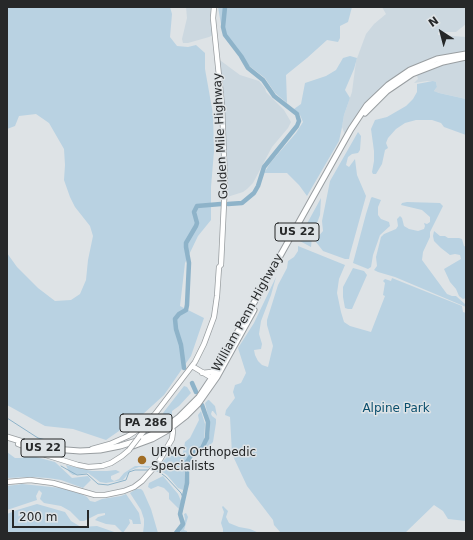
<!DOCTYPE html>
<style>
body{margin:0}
#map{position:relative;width:473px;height:540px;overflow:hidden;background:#dee3e6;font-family:"DejaVu Sans",sans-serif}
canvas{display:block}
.frame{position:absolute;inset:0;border:8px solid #262829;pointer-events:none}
.north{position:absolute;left:421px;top:12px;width:40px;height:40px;-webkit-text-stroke:3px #dee3e6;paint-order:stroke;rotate:324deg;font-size:11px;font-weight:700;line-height:16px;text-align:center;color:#262829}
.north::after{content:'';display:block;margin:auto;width:14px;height:18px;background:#262829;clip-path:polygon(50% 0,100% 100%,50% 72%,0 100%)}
.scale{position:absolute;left:12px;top:510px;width:77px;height:18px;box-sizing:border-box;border:2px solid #262829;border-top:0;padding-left:5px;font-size:12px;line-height:14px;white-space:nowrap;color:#262829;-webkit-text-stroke:3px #dee3e6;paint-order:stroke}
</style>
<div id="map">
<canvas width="473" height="540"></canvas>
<div class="frame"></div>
<div class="north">N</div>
<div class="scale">200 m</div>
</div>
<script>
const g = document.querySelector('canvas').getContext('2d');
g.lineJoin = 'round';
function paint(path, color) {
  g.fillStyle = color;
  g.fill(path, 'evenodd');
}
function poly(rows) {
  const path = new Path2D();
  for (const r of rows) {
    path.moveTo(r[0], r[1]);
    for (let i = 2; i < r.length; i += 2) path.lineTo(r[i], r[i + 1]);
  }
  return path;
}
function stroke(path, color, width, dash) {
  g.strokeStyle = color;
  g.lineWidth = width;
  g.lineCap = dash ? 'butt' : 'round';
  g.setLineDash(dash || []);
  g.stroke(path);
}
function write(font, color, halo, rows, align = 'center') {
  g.font = font + ' "DejaVu Sans",sans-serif';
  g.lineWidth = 3;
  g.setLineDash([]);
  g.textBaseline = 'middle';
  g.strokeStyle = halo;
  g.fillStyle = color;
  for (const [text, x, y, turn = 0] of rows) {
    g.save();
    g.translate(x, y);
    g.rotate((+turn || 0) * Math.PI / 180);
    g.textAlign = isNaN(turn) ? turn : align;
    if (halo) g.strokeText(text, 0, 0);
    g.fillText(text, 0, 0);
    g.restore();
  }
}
paint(poly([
 [186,7,214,7,215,34,209,37,188,43,183,43,182,39,187,18],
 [382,7,466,7,466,24,456,32,438,32,438,35,466,37,466,54,457,54,380,91,346,137,342,127,344,115,352,92,356,61,366,34,374,24,386,14],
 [466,57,466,99,439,93,434,91,437,87,436,82,427,81,414,83,418,79,416,72],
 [217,58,240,75,259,81,265,88,266,92,284,110,291,122,288,128,272,147,253,183,247,189,243,192,224,198,225,182]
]), '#ccd8e0');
paint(poly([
 [7,7,170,7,172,14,170,37,177,46,188,47,196,45,205,53,205,69,213,114,214,151,211,187,211,220,198,236,185,263,180,306,204,318,191,356,164,395,142,415,106,440,73,429,45,426,7,405,7,253,17,267,38,288,55,301,71,300,80,294,86,280,88,260,93,236,90,226,75,207,70,197,64,180,65,165,64,149,49,123,36,114,19,116,15,126,7,129],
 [218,7,352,7,348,22,340,26,340,38,338,42,327,40,307,58,286,75,287,103,275,93,265,78,248,65,222,30],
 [350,56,357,58,354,69,345,90,350,98,344,115,342,127,339,141,307,196,299,185,287,173,264,173,271,162,296,133,303,122,300,115,294,109,301,104,305,83,326,76,336,70,343,58],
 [433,81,436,82,437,87,434,91,439,93,466,99,466,135,444,127,441,123,432,120,416,120,405,123,396,129,388,138,386,143,388,148,385,150,382,164,376,174,373,174,372,172,374,161,374,151,371,129,375,120,387,117,406,106,413,99,417,92,417,84],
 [358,132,361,136,360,150,358,153,352,154,348,157,346,165,349,167,355,159,357,175,366,196,350,254,349,259,345,259,323,251,316,242,317,238,323,231,322,221,330,181],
 [372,197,381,200,378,207,378,215,381,219,389,222,390,226,380,235,373,255,371,267,368,269,353,263,366,214,371,198],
 [321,198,320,215,312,237,311,247,298,240],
 [407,202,440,203,443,206,430,232,430,237,423,252,422,260,447,294,452,296,456,296,465,304,466,307,395,277,378,272,374,270,377,266,376,257,381,237,384,234,396,229,398,226,397,219,400,216,402,218,404,226,409,229,418,231,424,229,425,226,424,223,427,224,430,222,430,217,422,210,401,205,402,203],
 [434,231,440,236,445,236,448,238,459,238,462,239,464,246,466,247,466,298,463,299,459,296,456,289,450,282,444,269,461,259,460,255,455,254,450,255,441,248,434,241,433,236],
 [298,246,345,265,339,279,337,293,341,312,344,322,350,326,371,332,385,296,383,295,385,283,383,281,385,279,391,281,392,278,462,306,463,312,466,313,466,521,448,519,443,511,434,505,405,533,281,533,274,525,273,520,247,486,232,454,230,417,225,415,226,410,235,398,233,392,235,385,241,383,246,373,238,348,254,323,276,277,271,295,261,321,259,334,262,344,261,349,254,350,255,355,258,361,262,365,268,367,273,346,267,325,267,320,278,285,287,268,288,261,294,257,298,251],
 [353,268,364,271,367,275,352,309,348,309,345,308,343,297,343,287],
 [184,386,187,387,191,393,179,406,172,411,172,414,167,419,163,413],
 [208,400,209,400,215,406,217,416,213,411,212,411,211,414,212,416,216,419,216,423,213,442,208,447,203,449,209,438,210,432,209,420,205,403],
 [201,411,205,424,204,440,199,448,190,453,184,464,185,483,183,490,178,488,167,475,158,469,163,461,171,453,175,454,179,456,183,453,185,442,190,438,199,420,198,415],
 [7,452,15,458,21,458,30,455,36,457,55,462,72,478,88,476,91,480,83,488,61,480,48,478,31,477,7,478],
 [66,465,92,471,107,471,116,470,120,472,111,476,111,479,114,481,119,479,124,473,135,466,150,466,149,468,139,467,131,470,123,480,106,483,100,482,88,473,73,475,69,472],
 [163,476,178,494,181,501,179,509,169,499,169,493,164,488,158,486,151,489,148,487,149,483],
 [22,484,61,488,81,494,87,497,90,501,95,502,102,499,121,496,126,494,139,513,141,524,133,524,132,520,129,519,130,523,123,533,115,525,106,524,95,520,98,517,105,515,105,513,98,514,84,521,80,521,70,511,61,506,44,503,40,499,42,493,39,490,36,496,37,500,7,510,7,486],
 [136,489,141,489,143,491,151,509,158,533,143,533,144,525,144,519,141,510,130,493],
 [37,504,65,512,71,521,81,527,97,526,117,533,7,533,7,514,17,510],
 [223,506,228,511,226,517,229,523,239,527,250,529,259,533,223,533,223,529,221,523,224,512,222,507],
 [186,513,188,517,184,530,187,531,187,533,180,533,185,519,184,514]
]), '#b9d2e2');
stroke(poly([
 [7,418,38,438,46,440],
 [61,466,77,475,87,474,98,484,108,485,126,480,129,472,135,470,150,470],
 [153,470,158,471,166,477,181,493,184,500]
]), '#8eb3c9', 1);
stroke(poly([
 [225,7,223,27,225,35,241,56,248,68,263,80,274,96,297,114,299,121,297,126,264,167,258,186,254,193,242,203,228,204],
 [184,368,181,345,176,329,175,319,179,314,186,310,187,305,189,263,186,247,186,243,196,226,197,223,194,212,197,206,221,204],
 [192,383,196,392],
 [176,533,183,524,180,514,187,483,187,462,192,454,202,448,207,438,208,422,202,405]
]), '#8eb3c9', 4.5);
const major = poly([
 [192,366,212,378],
 [202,373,211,372,217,368],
 [139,437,152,421],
 [18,444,46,455,78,465,88,467,102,466,111,463,122,456,129,450],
 [92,449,110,444,128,436,142,427,155,414,195,362,204,344,214,317,217,296,219,267,221,265,225,182,222,105,213,18,214,7],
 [7,482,30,480,53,483,95,495,105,495,124,491,134,487,142,481,158,463,172,439,173,431,171,426]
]);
const highway = poly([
 [365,113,387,91,412,74,443,62,466,57],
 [7,437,33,445,53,449,80,451,100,450,120,446,140,440,163,429,179,417,199,397,213,376,351,129,367,105,388,85,410,70,437,59,466,54],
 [133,446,152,439,168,430,186,416,198,404,217,377,254,310]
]);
stroke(major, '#999ea1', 6);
stroke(highway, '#999ea1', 7);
stroke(major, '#fff', 4.5);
stroke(highway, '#fff', 5);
const majorBridge = poly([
 [129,450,139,437]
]);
stroke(majorBridge, '#999ea1', 6, []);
stroke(majorBridge, '#fff', 4.5);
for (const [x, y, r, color] of [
 [142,460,5,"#a16d25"]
]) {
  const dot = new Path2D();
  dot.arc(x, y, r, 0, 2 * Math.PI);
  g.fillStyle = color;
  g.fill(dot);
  stroke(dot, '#dee3e6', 1.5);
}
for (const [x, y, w] of [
 [297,232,44],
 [146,423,52],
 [43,448,44]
]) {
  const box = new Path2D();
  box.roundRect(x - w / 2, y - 9, w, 18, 3);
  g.fillStyle = '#dee3e6';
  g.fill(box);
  stroke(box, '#262829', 1);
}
write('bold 11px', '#262829', null, [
 ["US 22",297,232],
 ["PA 286",146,423],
 ["US 22",43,448]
]);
write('12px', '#262829', '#dee3e6', [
 ["Golden Mile Highway",221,136,-93],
 ["William Penn Highway",248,313,-61]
]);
write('12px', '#094e6d', '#dee3e6', [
 ["Alpine Park",396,409]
]);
write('12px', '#262829', '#dee3e6', [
 ["UPMC Orthopedic",151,453],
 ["Specialists",151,467]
], 'left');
</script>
